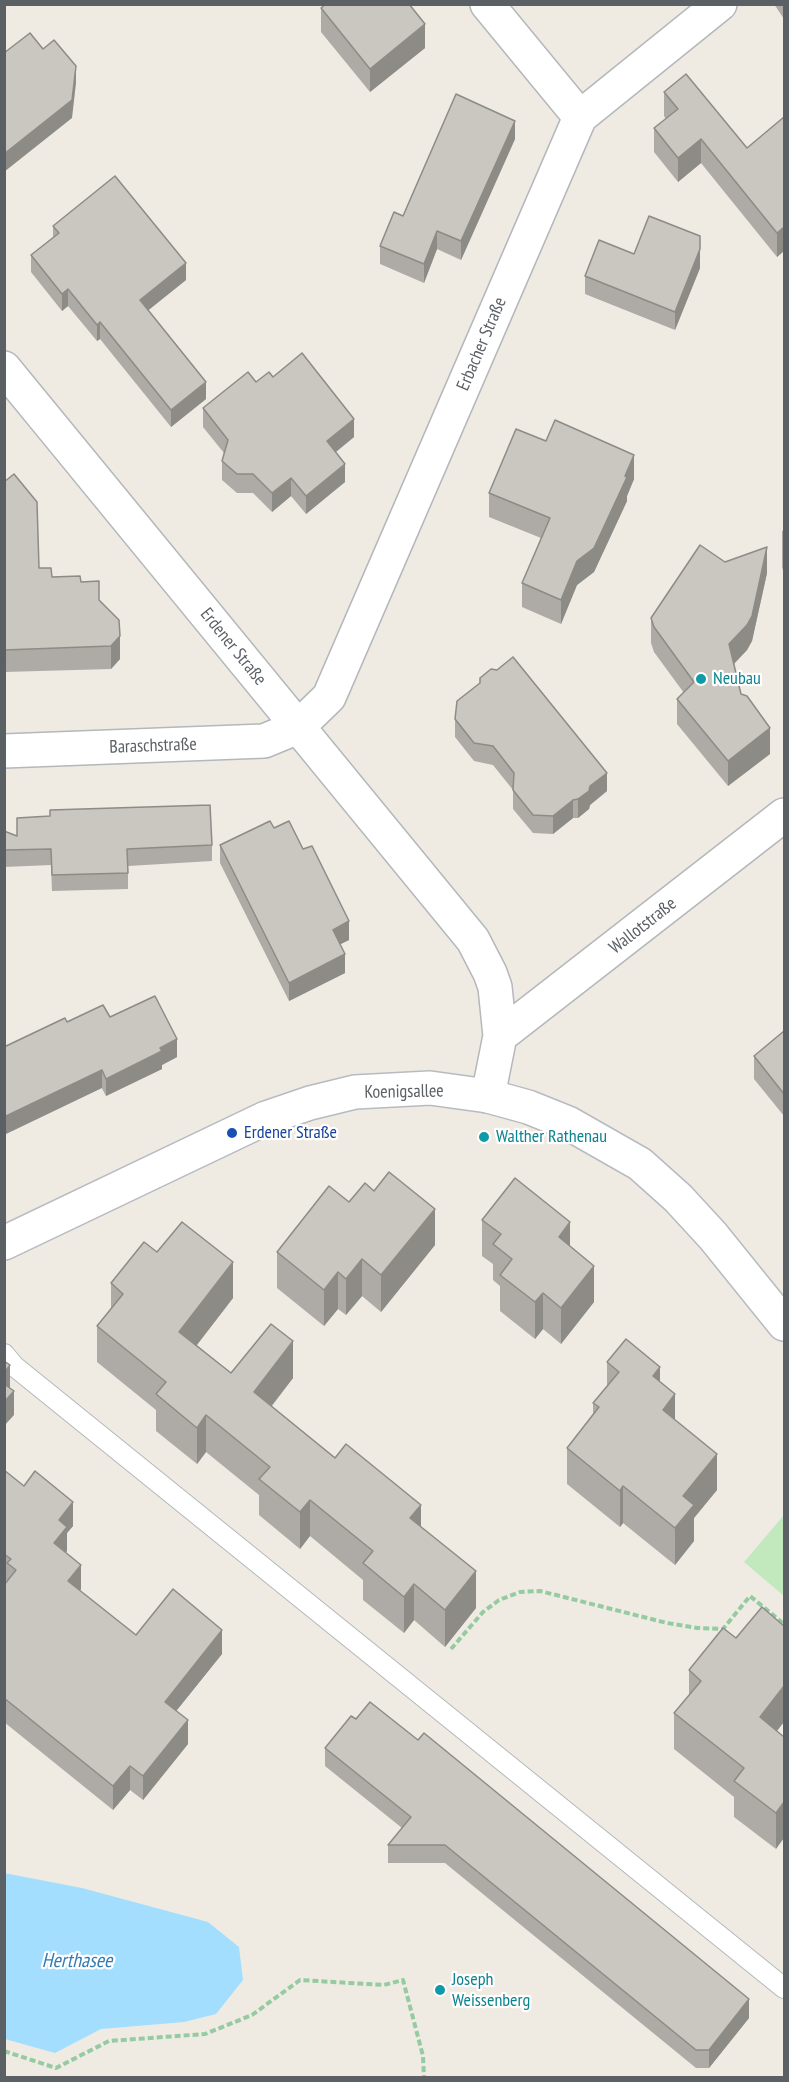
<!DOCTYPE html>
<meta charset="utf-8">
<style>
body{margin:0}
#map{position:relative;width:789px;height:2082px;overflow:hidden;background:#efebe3;font-family:"PT Sans Narrow",sans-serif}
canvas{display:block}
.frame{position:absolute;inset:0;border:6px solid #5b6065;pointer-events:none}
</style>
<div id="map">
<canvas width="789" height="2082"></canvas>
<div class="frame"></div>
</div>
<script>
const g = document.querySelector('canvas').getContext('2d');
g.lineJoin = 'round';
function paint(path, color) {
  g.fillStyle = color;
  g.fill(path, 'evenodd');
}
function poly(rows) {
  const path = new Path2D();
  for (const r of rows) {
    path.moveTo(r[0], r[1]);
    for (let i = 2; i < r.length; i += 2) path.lineTo(r[i], r[i + 1]);
  }
  return path;
}
function stroke(path, color, width, dash) {
  g.strokeStyle = color;
  g.lineWidth = width;
  g.lineCap = dash ? 'butt' : 'round';
  g.setLineDash(dash || []);
  g.stroke(path);
}
function write(font, color, halo, rows, align = 'center') {
  g.font = font + ' "PT Sans Narrow",sans-serif';
  g.lineWidth = 4.5;
  g.setLineDash([]);
  g.textBaseline = 'middle';
  g.strokeStyle = halo;
  g.fillStyle = color;
  for (const [text, x, y, turn = 0] of rows) {
    g.save();
    g.translate(x, y);
    g.rotate((+turn || 0) * Math.PI / 180);
    g.textAlign = isNaN(turn) ? turn : align;
    if (halo) g.strokeText(text, 0, 0);
    g.fillText(text, 0, 0);
    g.restore();
  }
}
paint(poly([
 [784,1515,784,1596,744,1562]
]), '#c1e9bd');
paint(poly([
 [4,1873,82,1888,208,1922,239,1947,243,1980,216,2014,184,2022,101,2029,55,2053,5,2039]
]), '#a3deff');
const lane = poly([
 [4,1354,14,1366,784,1988]
]);
const street = poly([
 [487,4,580,117],
 [4,368,473,940,490,973,495,987,500,1036,488,1096],
 [4,751,264,741,298,727,329,697,580,117,720,4],
 [500,1036,784,815]
]);
const secondary = poly([
 [4,1243,266,1118,310,1103,355,1092,430,1088,488,1096,528,1107,568,1123,640,1164,678,1198,713,1236,784,1324]
]);
stroke(lane, '#b4b7bb', 22);
stroke(street, '#b4b7bb', 36);
stroke(secondary, '#b7bbc1', 36);
stroke(poly([
 [451,1649,483,1612,499,1600,520,1592,540,1591,667,1623,697,1628,723,1629,750,1596,784,1624],
 [4,2051,56,2068,109,2041,205,2034,252,2015,300,1980,384,1985,403,1980,423,2056,424,2078]
]), '#95cba0', 4, [6, 3]);
stroke(lane, '#fff', 20);
stroke(street, '#fff', 33);
stroke(secondary, '#fff', 33);
paint(poly([
 [774,4,784,4,784,19],
 [321,8,425,48,370,92,321,32],
 [664,92,747,148,784,118,784,109,784,251,777,257,701,163,678,182,654,152,654,128,666,119,664,116],
 [515,139,461,260,437,249,424,283,380,264,380,246,403,216],
 [53,226,186,280,148,310,206,399,171,427,100,339,97,341,68,306,62,311,31,272,31,255,53,237],
 [634,254,700,268,675,330,585,294,585,276],
 [273,377,354,437,336,452,345,482,306,514,291,496,272,512,253,493,237,493,222,480,222,461,224,453,203,427,203,408,256,382],
 [634,479,627,496,627,501,594,572,577,585,561,624,522,607,522,583,541,538,489,517,489,493],
 [4,482,39,568,52,577,81,582,99,600,120,659,111,669,4,672],
 [784,530,784,574,782,567,782,531],
 [725,562,767,573,752,641,747,650,734,664,741,694,770,754,728,786,677,724,677,699,684,693,654,652,651,643,651,618],
 [455,719,607,791,590,805,589,809,578,818,573,818,553,834,533,833,513,809,513,790,493,765,474,761,455,737],
 [274,828,349,940,340,944,345,973,289,1001,220,863,220,845],
 [4,831,17,836,212,845,212,861,128,866,128,889,52,891,51,865,4,867],
 [784,1008,784,1116,754,1079,754,1056,783,1032,783,1013],
 [110,1017,177,1057,162,1065,162,1069,106,1096,67,1022],
 [349,1202,435,1245,381,1312,362,1296,346,1315,338,1309,324,1326,277,1288,277,1252],
 [482,1220,570,1246,594,1302,561,1344,543,1329,535,1339,500,1311,500,1286,493,1280,493,1264,482,1256],
 [157,1252,233,1298,197,1345,231,1373,293,1378,272,1406,421,1527,476,1608,445,1647,414,1620,404,1633,363,1600,363,1580,310,1536,300,1549,259,1515,259,1495,206,1452,197,1464,156,1431,156,1410,97,1362,97,1326,111,1309,111,1283],
 [607,1362,660,1382,675,1420,717,1490,694,1518,694,1541,675,1565,623,1523,620,1527,567,1484,567,1448,593,1414,593,1403,607,1386],
 [4,1470,73,1526,67,1533,67,1551,65,1553,81,1589,79,1590,136,1635,222,1654,176,1711,188,1744,143,1800,130,1790,113,1810,4,1722,4,1585,7,1581,4,1578],
 [689,1670,777,1731,776,1849,734,1817,734,1797,674,1749,674,1713,689,1696],
 [325,1748,749,2018,709,2068,696,2068,445,1863,388,1863,388,1845,402,1828,325,1766]
]), '#aeaaa5');
paint(poly([
 [425,24,425,48,370,92,370,69],
 [76,66,76,83,72,118,4,172,4,154],
 [515,121,515,139,461,260,461,241],
 [701,139,701,163,678,182,678,158],
 [784,227,784,251,777,257,777,233],
 [437,231,437,249,424,283,424,264],
 [700,249,700,268,675,330,675,312],
 [186,263,186,280,140,317,140,300],
 [68,289,68,306,62,311,62,294],
 [100,322,100,339,97,341,97,325],
 [206,382,206,399,171,427,171,410],
 [354,419,354,437,327,459,327,441],
 [634,455,634,479,627,496,627,501,594,572,577,585,561,624,561,600,577,561,625,476],
 [345,464,345,482,306,514,306,496],
 [291,478,291,496,272,512,272,493],
 [767,547,767,573,752,641,747,650,729,669,729,644],
 [120,636,120,659,111,669,111,646],
 [770,728,770,754,728,786,728,761],
 [607,773,607,791,590,805,589,809,578,818,578,799,590,786],
 [573,800,573,818,553,834,553,816],
 [349,921,349,940,333,948,333,930],
 [345,954,345,973,289,1001,289,983],
 [177,1039,177,1057,162,1065,162,1069,106,1096,106,1079],
 [102,1070,102,1088,4,1135,4,1117],
 [435,1209,435,1245,381,1312,381,1275],
 [570,1222,570,1259,559,1237],
 [362,1259,362,1296,346,1315,346,1279],
 [233,1262,233,1298,179,1368,179,1332],
 [594,1266,594,1302,561,1344,561,1308],
 [338,1272,338,1309,324,1326,324,1290],
 [543,1293,543,1329,535,1339,535,1302],
 [293,1341,293,1378,254,1428,254,1392],
 [10,1365,10,1389,4,1397,4,1373],
 [660,1367,660,1403,653,1376],
 [14,1391,14,1415,4,1426,4,1402],
 [675,1394,675,1431,663,1410],
 [206,1415,206,1452,197,1464,197,1428],
 [717,1454,717,1490,694,1518,694,1541,675,1565,675,1528,683,1496],
 [623,1486,623,1523,620,1527,620,1491],
 [310,1500,310,1536,300,1549,300,1512],
 [73,1502,73,1526,67,1533,67,1551,54,1567,54,1543,59,1520],
 [421,1505,421,1541,410,1518],
 [81,1565,81,1589,68,1605,68,1581],
 [476,1571,476,1608,445,1647,445,1610],
 [414,1584,414,1620,404,1633,404,1597],
 [222,1630,222,1654,165,1725,165,1702],
 [784,1686,784,1722,760,1753,760,1717],
 [188,1720,188,1744,143,1800,143,1776],
 [130,1766,130,1790,113,1810,113,1786],
 [784,1802,784,1838,776,1849,776,1813],
 [749,1999,749,2018,709,2068,709,2050]
]), '#8d8b86');
const building = poly([
 [326,4,409,4,425,24,370,69,321,8,326,4],
 [30,33,43,49,54,40,76,66,72,100,4,154,4,53,30,33],
 [686,74,747,148,784,117,784,227,777,233,701,139,678,158,654,128,678,109,664,92,686,74],
 [456,94,515,121,461,241,437,231,424,264,380,246,394,212,403,216,456,94],
 [115,176,186,263,140,300,206,382,171,410,100,322,97,325,68,289,62,294,31,255,59,233,53,226,115,176],
 [649,216,700,236,700,249,675,312,585,276,599,240,634,254,649,216],
 [302,353,354,419,327,441,345,464,306,496,291,478,272,493,253,474,237,474,222,461,228,440,203,408,248,372,256,382,269,372,273,377,302,353],
 [555,420,634,455,625,476,627,477,594,548,577,561,561,600,522,583,550,518,489,493,516,429,546,441,555,420],
 [14,474,37,502,39,568,51,568,52,577,80,576,81,582,99,581,99,600,119,620,120,636,111,646,4,650,4,482,14,474],
 [700,545,725,562,767,547,752,616,747,625,729,644,741,694,747,696,770,728,728,761,677,699,694,682,654,627,651,618,700,545],
 [513,657,607,773,590,786,589,791,578,799,573,800,553,816,533,815,513,790,514,773,493,746,474,743,455,719,457,701,480,683,480,678,491,669,497,670,513,657],
 [210,805,212,845,127,849,128,873,52,875,51,849,4,850,4,831,17,836,17,818,50,816,50,810,210,805],
 [270,821,274,828,289,821,303,849,312,846,349,921,333,930,345,954,289,983,220,845,270,821],
 [155,996,177,1039,160,1048,162,1051,106,1079,102,1070,4,1117,4,1047,65,1018,67,1022,103,1005,110,1017,155,996],
 [784,1031,784,1094,754,1056,784,1031],
 [389,1172,435,1209,381,1275,362,1259,346,1279,338,1272,324,1290,277,1252,329,1186,349,1202,365,1183,374,1191,389,1172],
 [515,1178,570,1222,559,1237,594,1266,561,1308,543,1293,535,1302,500,1275,512,1259,493,1244,501,1234,482,1220,515,1178],
 [182,1222,233,1262,179,1332,231,1373,271,1324,293,1341,254,1392,335,1458,346,1444,421,1505,410,1518,476,1571,445,1610,414,1584,404,1597,363,1563,373,1551,310,1500,300,1512,259,1479,270,1467,206,1415,197,1428,156,1394,166,1382,97,1326,123,1294,111,1283,144,1242,157,1252,182,1222],
 [626,1339,660,1367,653,1376,675,1394,663,1410,717,1454,683,1496,694,1505,675,1528,623,1486,620,1491,567,1448,599,1407,593,1403,619,1372,607,1362,626,1339],
 [4,1361,10,1365,4,1373,4,1361],
 [4,1384,14,1391,4,1402,4,1384],
 [4,1470,24,1486,35,1471,73,1502,59,1520,67,1527,54,1543,81,1565,68,1581,136,1635,173,1589,222,1630,165,1702,188,1720,143,1776,130,1766,113,1786,4,1698,4,1585,16,1570,7,1563,11,1559,4,1554,4,1470],
 [762,1607,784,1626,784,1686,760,1717,784,1737,784,1802,776,1813,734,1781,744,1768,674,1713,701,1681,689,1670,723,1628,736,1638,762,1607],
 [370,1702,418,1740,424,1733,749,1999,709,2050,696,2050,445,1845,388,1845,411,1817,325,1748,351,1716,356,1719,370,1702]
]);
paint(building, '#cac6c0');
stroke(building, '#8d8b86', 1.5);
for (const [x, y, r, color] of [
 [701,679,6,"#0f9aa8"],
 [232,1133,6,"#1a4fb4"],
 [484,1137,6,"#0f9aa8"],
 [440,1990,6,"#0f9aa8"]
]) {
  const dot = new Path2D();
  dot.arc(x, y, r, 0, 2 * Math.PI);
  g.fillStyle = color;
  g.fill(dot);
  stroke(dot, '#fff', 2);
}
write('18px', '#5b6065', '#fff', [
 ["Erbacher Straße",482,344,-67],
 ["Erdener Straße",233,647,51],
 ["Baraschstraße",153,746,-2],
 ["Wallotstraße",643,926,-38],
 ["Koenigsallee",404,1092,-1]
]);
write('18px', '#0d838f', '#fff', [
 ["Neubau",713,679],
 ["Walther Rathenau",496,1137],
 ["Joseph",452,1980],
 ["Weissenberg",452,2001]
], 'left');
write('18px', '#164399', '#fff', [
 ["Erdener Straße",244,1133]
], 'left');
write('italic 20px', '#357bb1', '#fff', [
 ["Herthasee",77,1961]
]);
</script>
